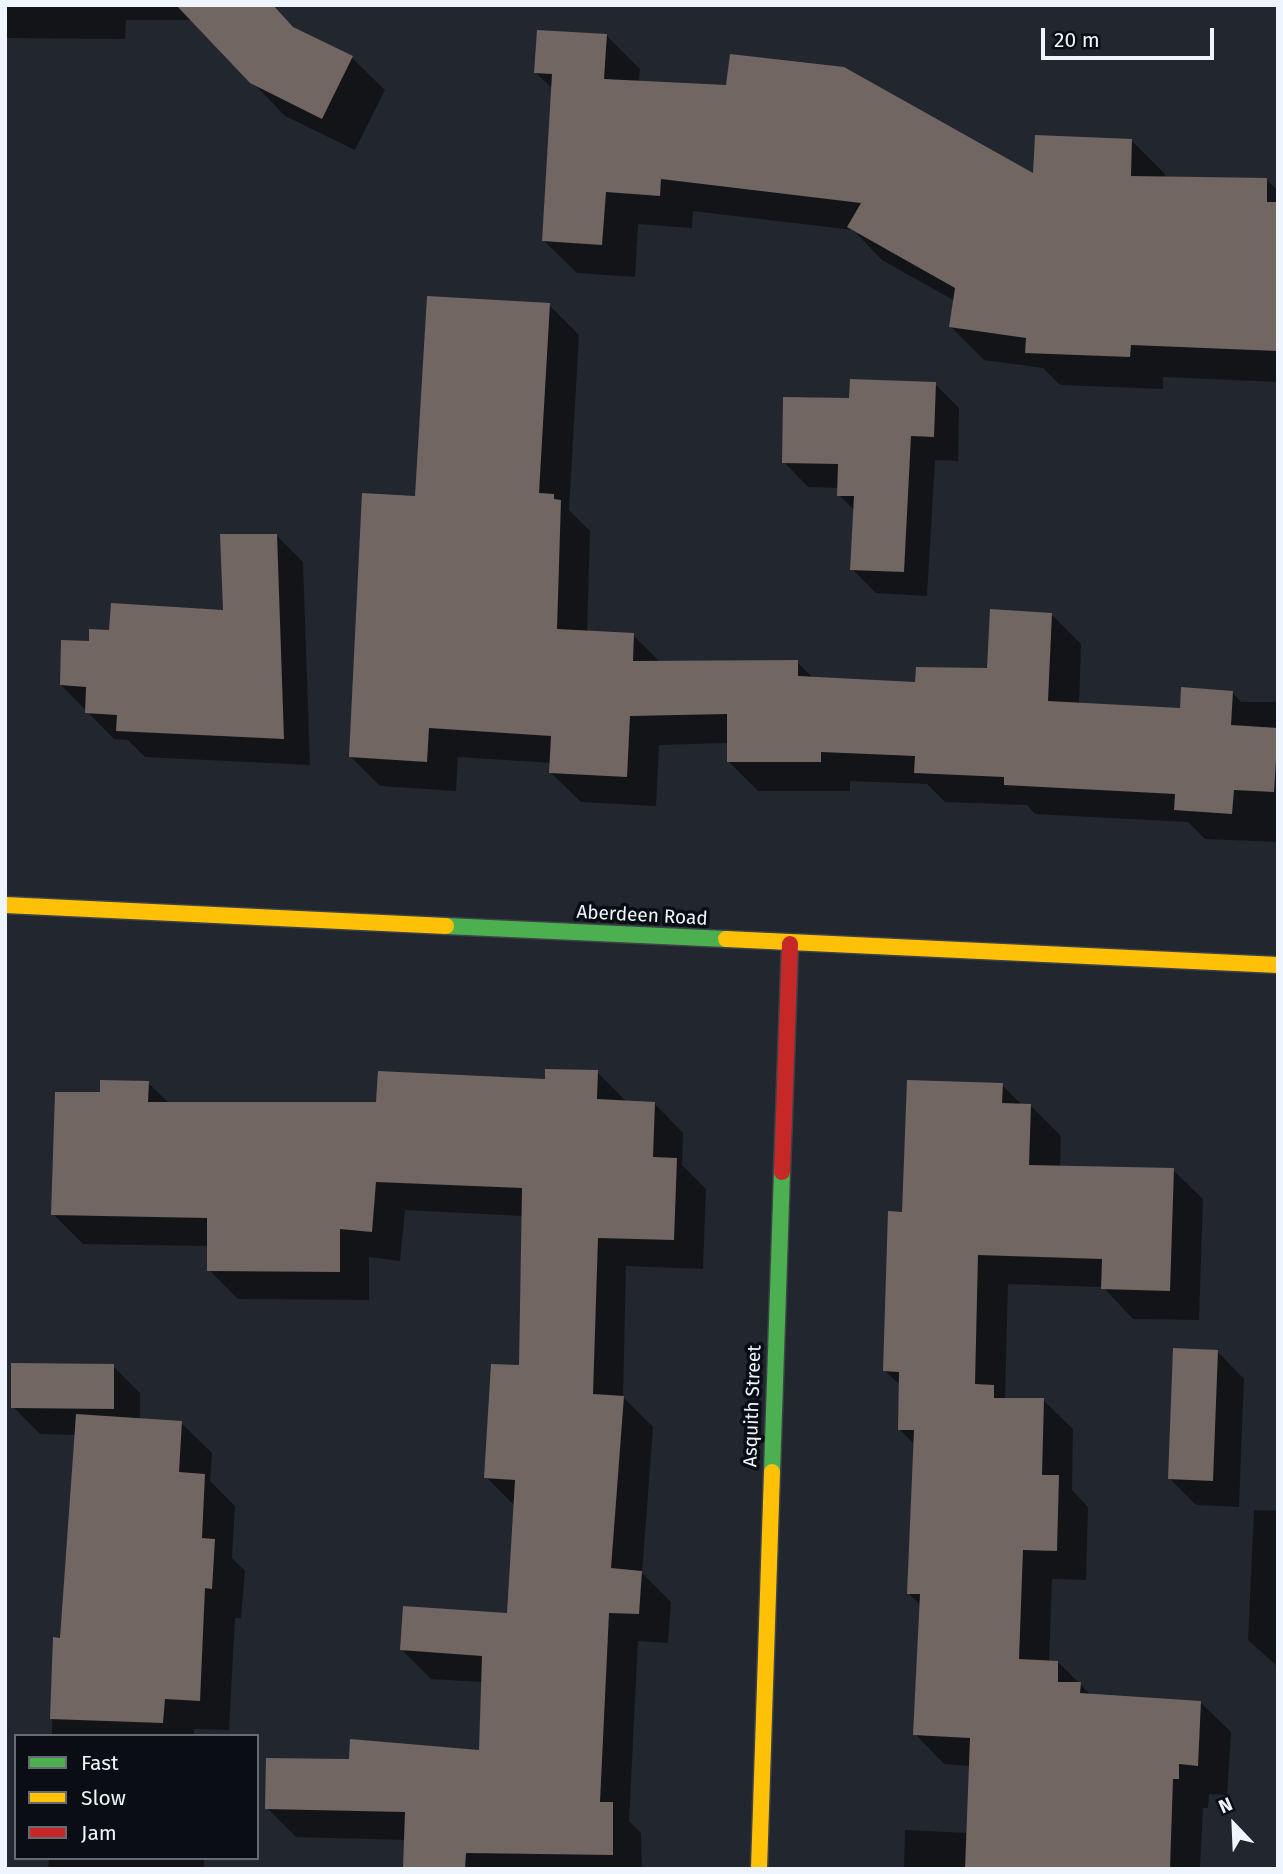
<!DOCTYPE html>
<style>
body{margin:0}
#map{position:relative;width:1283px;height:1874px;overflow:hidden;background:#22262e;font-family:"Fira Sans",sans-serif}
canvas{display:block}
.frame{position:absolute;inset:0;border:7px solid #eff5ff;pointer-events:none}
.legend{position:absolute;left:14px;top:1734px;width:245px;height:126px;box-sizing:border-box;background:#0a0e14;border:2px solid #666a72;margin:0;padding:9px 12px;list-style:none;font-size:21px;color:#eff5ff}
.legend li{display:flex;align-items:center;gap:14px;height:35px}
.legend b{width:35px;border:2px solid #666a72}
.north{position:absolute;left:1199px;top:1790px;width:70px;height:70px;-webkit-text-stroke:5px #0a0e14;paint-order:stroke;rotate:337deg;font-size:19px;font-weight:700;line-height:28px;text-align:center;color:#eff5ff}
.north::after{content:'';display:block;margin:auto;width:24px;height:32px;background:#eff5ff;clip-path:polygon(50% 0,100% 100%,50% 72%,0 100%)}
.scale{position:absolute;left:1041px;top:28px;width:173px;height:32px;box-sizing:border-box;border:4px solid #eff5ff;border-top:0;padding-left:9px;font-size:21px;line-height:24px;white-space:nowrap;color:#eff5ff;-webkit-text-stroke:5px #0a0e14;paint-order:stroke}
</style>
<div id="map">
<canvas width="1283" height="1874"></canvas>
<div class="frame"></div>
<ul class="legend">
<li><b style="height:9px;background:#4caf50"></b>Fast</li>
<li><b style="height:9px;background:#ffc107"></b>Slow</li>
<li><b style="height:9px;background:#c62828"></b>Jam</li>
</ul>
<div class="north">N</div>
<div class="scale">20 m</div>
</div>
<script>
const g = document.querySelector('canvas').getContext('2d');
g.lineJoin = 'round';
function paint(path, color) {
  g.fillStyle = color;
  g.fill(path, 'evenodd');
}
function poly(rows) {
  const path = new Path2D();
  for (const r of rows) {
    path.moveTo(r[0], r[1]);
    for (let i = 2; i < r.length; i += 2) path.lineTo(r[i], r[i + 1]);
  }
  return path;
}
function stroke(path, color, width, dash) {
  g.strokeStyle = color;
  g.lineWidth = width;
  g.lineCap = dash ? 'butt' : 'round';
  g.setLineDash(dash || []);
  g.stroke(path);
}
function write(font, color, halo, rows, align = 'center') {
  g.font = font + ' "Fira Sans",sans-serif';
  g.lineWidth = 7;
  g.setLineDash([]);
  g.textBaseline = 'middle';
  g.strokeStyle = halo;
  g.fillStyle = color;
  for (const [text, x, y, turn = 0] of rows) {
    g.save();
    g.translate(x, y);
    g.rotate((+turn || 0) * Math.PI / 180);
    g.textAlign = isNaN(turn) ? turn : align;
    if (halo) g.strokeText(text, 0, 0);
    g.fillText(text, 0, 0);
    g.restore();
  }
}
paint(poly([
 [5,5,256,5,294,29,352,58,385,90,355,150,285,116,193,20,126,20,125,39,5,38],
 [607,36,640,69,639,82,1035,176,1132,141,1165,174,1165,178,1267,180,1278,191,1278,382,1163,377,1163,389,1060,385,1043,368,984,360,951,327,955,301,882,260,853,230,693,211,692,228,638,224,635,277,577,273,543,240,553,89,536,73],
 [549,305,579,335,569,510,590,531,587,633,633,635,661,663,797,662,814,679,917,683,989,670,1052,615,1081,644,1079,705,1182,710,1232,692,1241,702,1278,702,1278,842,1205,839,1188,822,1035,814,1027,805,945,802,927,784,850,781,850,791,758,791,728,761,728,743,659,745,656,806,581,802,551,773,552,763,458,757,456,791,380,786,350,756,417,497],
 [935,384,959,408,958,461,935,460,927,596,876,593,852,569,855,511,839,495,839,488,808,487,784,462,851,400],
 [276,535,303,562,310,765,145,757,128,740,114,739,61,685,90,642,111,632,224,612],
 [597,1072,627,1102,654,1103,683,1133,682,1165,706,1189,703,1269,626,1266,623,1397,653,1427,642,1573,671,1602,668,1643,638,1641,629,1821,641,1833,642,1869,404,1869,406,1840,296,1837,267,1808,350,1761,481,1752,483,1682,431,1679,402,1650,509,1615,516,1507,486,1477,521,1367,523,1216,405,1210,400,1261,369,1257,369,1300,238,1299,209,1270,208,1246,83,1244,53,1214,102,1094,148,1083,170,1104,378,1104],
 [1002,1085,1023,1106,1031,1106,1061,1136,1060,1167,1173,1170,1203,1199,1199,1320,1133,1319,1103,1287,1008,1284,1005,1398,1043,1400,1073,1429,1072,1490,1088,1507,1086,1580,1052,1579,1049,1662,1058,1662,1091,1695,1201,1703,1231,1732,1227,1795,1209,1794,1208,1808,1203,1808,1200,1869,904,1869,905,1830,968,1833,970,1766,944,1764,915,1734,921,1605,908,1593,915,1445,899,1429,901,1386,885,1371,903,1213],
 [1218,1352,1244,1379,1239,1507,1196,1505,1169,1478],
 [113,1366,140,1393,140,1420,181,1423,212,1453,210,1481,235,1506,232,1558,245,1571,241,1618,235,1618,229,1730,194,1729,194,1736,52,1736,54,1639,62,1639,76,1435,40,1434,13,1407],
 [1254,1510,1278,1511,1278,1667,1248,1640],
 [49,1858,204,1858,204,1869,48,1869]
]), '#0007');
paint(poly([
 [176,5,273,5,293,27,353,56,322,119,250,83],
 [537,30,607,34,604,79,726,85,730,54,844,67,1033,173,1035,135,1132,139,1131,176,1267,178,1267,202,1278,202,1278,351,1131,345,1130,357,1025,353,1026,338,949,327,955,288,847,227,861,203,661,179,660,196,606,192,602,245,542,241,552,74,534,73],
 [427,296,550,303,539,493,554,494,554,499,561,500,557,629,634,633,633,661,798,660,798,676,915,682,916,667,987,668,990,609,1052,613,1048,701,1180,708,1181,687,1233,691,1231,725,1278,728,1274,792,1234,790,1232,814,1174,810,1175,794,1004,785,1004,777,914,773,915,756,821,752,821,762,727,762,727,714,630,716,627,777,549,773,551,736,429,728,427,762,349,757,362,493,415,496],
 [850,379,936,382,934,437,911,436,904,572,850,570,854,496,837,496,838,464,782,463,783,397,849,398],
 [220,534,277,534,284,739,116,731,117,715,85,713,86,687,60,685,61,640,89,641,89,629,109,630,111,603,223,610],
 [545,1069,598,1070,597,1099,655,1102,653,1157,677,1158,674,1240,598,1238,593,1394,624,1396,611,1568,642,1571,639,1614,609,1613,600,1802,613,1802,613,1855,466,1853,465,1869,403,1869,405,1812,265,1809,266,1758,349,1759,350,1739,479,1750,482,1656,400,1650,403,1606,507,1613,515,1480,484,1478,491,1364,519,1365,522,1188,376,1182,372,1232,340,1229,340,1272,207,1271,207,1218,51,1215,55,1092,100,1092,100,1080,149,1081,148,1102,376,1102,378,1071,545,1079],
 [907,1080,1003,1083,1002,1103,1031,1104,1029,1165,1174,1168,1170,1291,1101,1289,1102,1259,978,1255,975,1384,994,1385,994,1398,1044,1398,1042,1475,1059,1475,1057,1551,1023,1550,1019,1659,1058,1661,1058,1682,1081,1682,1080,1693,1201,1701,1198,1766,1179,1764,1179,1779,1173,1779,1170,1869,965,1869,970,1738,913,1735,920,1594,907,1594,914,1430,898,1430,899,1372,883,1371,888,1211,902,1212],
 [1173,1348,1218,1350,1213,1481,1168,1479],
 [11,1363,114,1364,114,1409,11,1408],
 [76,1414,182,1421,179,1472,205,1474,202,1538,215,1539,212,1589,205,1588,200,1701,165,1699,163,1723,50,1719,53,1637,60,1638]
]), '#716661');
const fast = poly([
 [446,926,726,939],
 [772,1472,782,1172]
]);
const slow = poly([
 [5,905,446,926],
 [726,939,1278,965],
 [759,1869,772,1472]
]);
const jam = poly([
 [782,1172,790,944]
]);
stroke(fast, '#3d4148', 19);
stroke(slow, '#3d4148', 19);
stroke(jam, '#3d4148', 19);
stroke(fast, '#4caf50', 16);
stroke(slow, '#ffc107', 16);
stroke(jam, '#c62828', 16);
write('19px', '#eff5ff', '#0a0e14', [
 ["Aberdeen Road",642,916,3],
 ["Asquith Street",753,1406,-88]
]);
</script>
